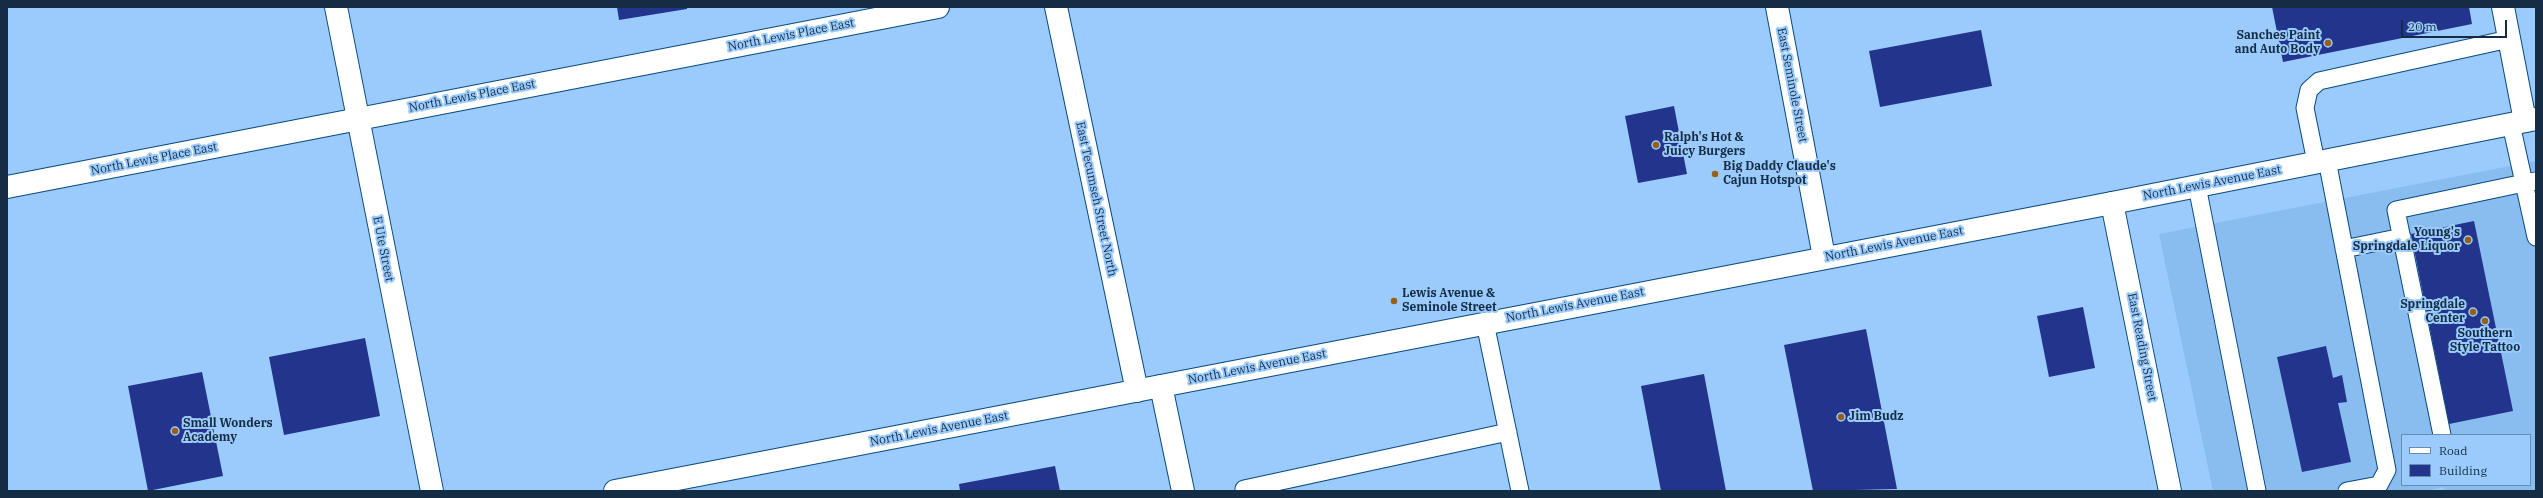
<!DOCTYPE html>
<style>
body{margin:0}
#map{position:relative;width:2543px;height:498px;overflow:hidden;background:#9bcbfc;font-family:"IBM Plex Serif",serif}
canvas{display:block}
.frame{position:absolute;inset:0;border:8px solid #142d45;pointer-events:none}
.legend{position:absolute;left:2401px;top:434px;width:130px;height:52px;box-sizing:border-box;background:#9bcbfc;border:1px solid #658cb3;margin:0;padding:5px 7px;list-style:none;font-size:12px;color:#142d45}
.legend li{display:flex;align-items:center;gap:8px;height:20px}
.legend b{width:20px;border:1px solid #658cb3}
.scale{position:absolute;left:2401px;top:20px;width:106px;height:18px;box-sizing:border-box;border:2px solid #142d45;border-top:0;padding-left:5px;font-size:12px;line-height:14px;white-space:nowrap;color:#142d45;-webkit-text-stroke:3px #9bcbfc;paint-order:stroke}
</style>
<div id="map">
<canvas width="2543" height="498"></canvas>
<div class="frame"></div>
<ul class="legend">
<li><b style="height:5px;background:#fff"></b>Road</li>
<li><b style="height:11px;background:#22348b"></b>Building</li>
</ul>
<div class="scale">20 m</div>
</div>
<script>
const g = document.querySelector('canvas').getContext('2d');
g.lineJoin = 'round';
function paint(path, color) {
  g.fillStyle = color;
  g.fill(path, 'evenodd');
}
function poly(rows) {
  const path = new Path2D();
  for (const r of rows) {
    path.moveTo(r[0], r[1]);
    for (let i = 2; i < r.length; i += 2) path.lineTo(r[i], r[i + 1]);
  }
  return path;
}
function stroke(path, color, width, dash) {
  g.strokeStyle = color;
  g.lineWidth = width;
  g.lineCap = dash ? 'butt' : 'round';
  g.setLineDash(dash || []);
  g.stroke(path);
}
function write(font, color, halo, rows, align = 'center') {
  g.font = font + ' "IBM Plex Serif",serif';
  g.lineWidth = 4;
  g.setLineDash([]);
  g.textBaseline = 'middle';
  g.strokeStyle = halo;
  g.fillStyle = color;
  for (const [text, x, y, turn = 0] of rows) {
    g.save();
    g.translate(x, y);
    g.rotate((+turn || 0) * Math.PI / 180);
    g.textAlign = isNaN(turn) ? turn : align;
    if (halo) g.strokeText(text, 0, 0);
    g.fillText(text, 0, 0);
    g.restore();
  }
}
paint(poly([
 [2536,161,2536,491,2445,491,2444,487,2426,491,2213,491,2159,234],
 [2402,435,2530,435,2530,485,2402,485]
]), '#89bcef');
paint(poly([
 [617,7,687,7,687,9,619,20],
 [2272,7,2469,7,2472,24,2283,62],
 [1981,30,1992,86,1880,107,1869,51],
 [1674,106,1687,174,1638,183,1625,116],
 [2474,221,2513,411,2449,424,2411,234],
 [2083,307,2095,368,2049,377,2037,316],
 [1866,329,1897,489,1813,491,1784,345],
 [365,338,380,416,284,435,269,357],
 [2326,346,2333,378,2342,375,2347,402,2338,403,2351,462,2302,472,2277,357],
 [202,372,223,476,148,491,128,386],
 [1704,374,1726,491,1661,491,1641,386],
 [1055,466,1060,491,960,491,959,484]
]), '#22348b');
const service = poly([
 [2327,160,2387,470,2379,485,2347,491],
 [2316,162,2305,108,2309,90,2319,81,2509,39],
 [2536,181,2524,183,2536,237],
 [2197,186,2257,491],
 [2344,249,2402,237],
 [1485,323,1520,491],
 [2442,435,2396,210,2524,183,2511,124],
 [1244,489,1508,432]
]);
const minor = poly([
 [336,7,432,491],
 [1056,7,1137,391],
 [1777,7,1824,257],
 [2503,7,2525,121],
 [7,187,938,7],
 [2112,203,2170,491],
 [1161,386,1183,491]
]);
const secondary = poly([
 [615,491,2112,203,2536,119]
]);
stroke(service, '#064a7f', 19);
stroke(minor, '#064a7f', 24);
stroke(secondary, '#064a7f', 24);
stroke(service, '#fff', 17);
stroke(minor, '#fff', 22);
stroke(secondary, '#fff', 22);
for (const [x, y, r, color] of [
 [2328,43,4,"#966117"],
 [1656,145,4,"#966117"],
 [1715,174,4,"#966117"],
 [2468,240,4,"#966117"],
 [1394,301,4,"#966117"],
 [2473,312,4,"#966117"],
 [2485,321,4,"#966117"],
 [1841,417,4,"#966117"],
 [175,431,4,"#966117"]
]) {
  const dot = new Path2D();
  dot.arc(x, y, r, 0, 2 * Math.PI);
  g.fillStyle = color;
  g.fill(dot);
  stroke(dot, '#9bcbfc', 1.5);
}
write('12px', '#142d45', '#9bcbfc', [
 ["North Lewis Place East",791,35,-11],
 ["East Seminole Street",1792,85,79],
 ["North Lewis Place East",472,96,-11],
 ["North Lewis Place East",154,159,-11],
 ["North Lewis Avenue East",2212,183,-11],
 ["East Tecumseh Street North",1096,199,78],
 ["North Lewis Avenue East",1894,244,-11],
 ["E Ute Street",383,249,79],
 ["North Lewis Avenue East",1575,305,-11],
 ["East Reading Street",2142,347,79],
 ["North Lewis Avenue East",1257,367,-11],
 ["North Lewis Avenue East",939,429,-11]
]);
write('bold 12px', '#142d45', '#9bcbfc', [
 ["Sanches Paint",2320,36,"right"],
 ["and Auto Body",2320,50,"right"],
 ["Ralph's Hot &",1664,138],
 ["Juicy Burgers",1664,152],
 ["Big Daddy Claude's",1723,167],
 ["Cajun Hotspot",1723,181],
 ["Young's",2460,233,"right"],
 ["Springdale Liquor",2460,247,"right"],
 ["Lewis Avenue &",1402,294],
 ["Seminole Street",1402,308],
 ["Springdale",2465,305,"right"],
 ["Center",2465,319,"right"],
 ["Southern",2485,334,"center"],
 ["Style Tattoo",2485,348,"center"],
 ["Jim Budz",1849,417],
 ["Small Wonders",183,424],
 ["Academy",183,438]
], 'left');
</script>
